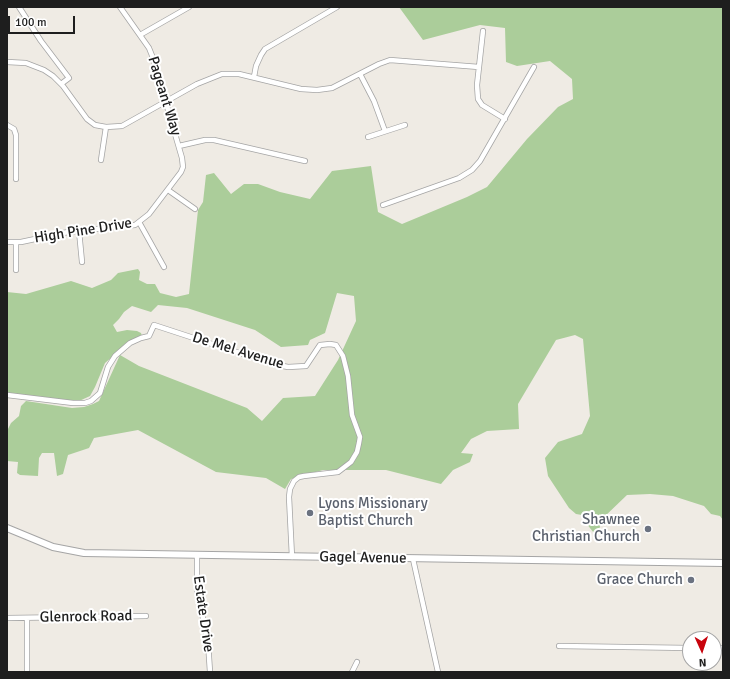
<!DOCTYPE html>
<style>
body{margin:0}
#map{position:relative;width:730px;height:679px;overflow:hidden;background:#efebe4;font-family:Signika,sans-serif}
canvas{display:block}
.frame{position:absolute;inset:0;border:8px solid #1e1e1e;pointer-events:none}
.north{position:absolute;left:682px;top:631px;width:40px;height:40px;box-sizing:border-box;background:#fff;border:1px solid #a5a5a5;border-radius:50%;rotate:177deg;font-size:11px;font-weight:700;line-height:16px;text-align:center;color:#1e1e1e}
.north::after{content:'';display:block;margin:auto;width:14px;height:18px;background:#c8040d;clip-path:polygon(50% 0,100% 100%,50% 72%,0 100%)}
.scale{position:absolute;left:8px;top:16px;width:67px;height:18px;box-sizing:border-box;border:2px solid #1e1e1e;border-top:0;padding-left:5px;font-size:12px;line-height:14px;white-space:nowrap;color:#1e1e1e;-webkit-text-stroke:3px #fff;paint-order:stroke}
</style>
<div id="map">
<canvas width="730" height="679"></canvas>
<div class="frame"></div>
<div class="north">N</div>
<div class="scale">100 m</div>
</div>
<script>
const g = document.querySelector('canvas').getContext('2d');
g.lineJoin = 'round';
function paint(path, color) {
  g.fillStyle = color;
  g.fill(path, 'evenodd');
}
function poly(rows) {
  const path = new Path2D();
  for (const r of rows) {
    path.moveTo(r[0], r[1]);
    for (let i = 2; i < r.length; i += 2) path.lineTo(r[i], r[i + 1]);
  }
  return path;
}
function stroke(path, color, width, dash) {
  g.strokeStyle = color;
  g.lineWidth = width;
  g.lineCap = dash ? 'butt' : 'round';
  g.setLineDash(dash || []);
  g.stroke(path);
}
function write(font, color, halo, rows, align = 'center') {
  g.font = font + ' Signika,sans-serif';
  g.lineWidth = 4;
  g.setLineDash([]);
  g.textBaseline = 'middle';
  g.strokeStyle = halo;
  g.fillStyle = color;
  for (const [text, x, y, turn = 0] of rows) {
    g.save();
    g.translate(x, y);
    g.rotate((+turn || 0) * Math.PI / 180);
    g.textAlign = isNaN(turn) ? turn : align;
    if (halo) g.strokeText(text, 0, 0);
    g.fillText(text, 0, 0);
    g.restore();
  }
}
paint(poly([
 [399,7,723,7,723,520,720,516,711,514,704,506,673,496,650,494,627,495,602,519,597,537,583,519,582,515,576,514,569,508,548,476,545,458,558,442,582,434,590,416,583,339,575,335,556,340,518,404,519,429,487,431,471,439,461,453,473,454,470,462,453,470,441,484,386,470,323,470,291,479,285,489,266,478,216,472,138,430,94,438,89,448,68,455,63,474,57,476,54,453,42,453,39,458,38,476,20,475,17,473,18,462,7,461,7,431,11,423,19,416,21,406,26,401,72,408,84,407,93,404,99,401,120,355,139,366,247,408,262,421,283,398,315,396,338,360,356,321,354,296,337,293,325,333,310,340,308,345,281,347,255,330,187,308,158,305,151,312,132,306,124,312,119,319,113,325,117,332,127,330,137,331,141,333,142,336,128,343,105,363,95,387,90,396,77,402,7,393,7,292,26,294,71,281,92,288,111,280,118,273,138,269,140,272,139,280,147,284,155,284,160,293,176,297,189,294,198,210,203,202,206,175,214,173,231,194,244,184,258,184,280,192,310,199,332,171,371,166,378,212,402,224,467,197,487,187,527,139,558,107,573,99,572,79,550,61,517,66,506,62,505,28,480,25,423,40]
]), '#abcd9a');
const minor = poly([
 [19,7,41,41,69,78,61,84],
 [483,31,477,85,478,99,482,105,505,119],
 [140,35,189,7],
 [7,62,26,63,44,70,53,76,63,86,87,119,95,125,106,127,122,126,197,84,222,74,239,74,301,89,317,90,332,88,379,64,390,60,479,67],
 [360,74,374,101,385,131],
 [254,77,256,66,261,55,265,49,337,7],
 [7,125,14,129,16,135,16,179],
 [368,137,405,125],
 [179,146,205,140,214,140,305,161],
 [101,160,106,127],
 [168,190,195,209],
 [383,205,459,178,472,170,480,161,534,67],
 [139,222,164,267],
 [79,231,82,262],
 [7,242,21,242,68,232,135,225,149,214,181,172,183,167,182,158,153,58,149,48,120,7],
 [16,242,16,270],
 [7,395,73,403,85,403,91,401,100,393,108,367,115,356,130,343,141,338,149,336,154,325,273,364,288,367,306,366,320,345,330,344,336,345,343,356,348,376,352,415,360,437,359,443,357,452,351,462,338,472,304,476,299,477,294,481,290,489,289,497,292,557],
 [197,556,197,590,208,642,210,672],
 [413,559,438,672],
 [7,618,146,616],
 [27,618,27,672],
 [559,646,690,648],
 [714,648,723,648],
 [352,672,357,662]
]);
const tertiary = poly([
 [7,528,53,547,84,553,723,563]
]);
stroke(minor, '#a5a5a5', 6);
stroke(tertiary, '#a5a5a5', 8);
stroke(minor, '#fff', 4.5);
stroke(tertiary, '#fff', 6);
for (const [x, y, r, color] of [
 [310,513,4,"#6b7280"],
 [648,529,4,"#6b7280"],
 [691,580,4,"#6b7280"]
]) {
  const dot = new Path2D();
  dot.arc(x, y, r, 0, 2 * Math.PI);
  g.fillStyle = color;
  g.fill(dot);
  stroke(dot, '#fff', 1.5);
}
write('15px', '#1e1e1e', '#fff', [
 ["Pageant Way",164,96,73],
 ["High Pine Drive",83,231,-9],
 ["De Mel Avenue",238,351,17],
 ["Gagel Avenue",363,558,1],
 ["Estate Drive",203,614,82],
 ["Glenrock Road",86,617,-1]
]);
write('15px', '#5b616d', '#fff', [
 ["Lyons Missionary",318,504,"left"],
 ["Baptist Church",318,521,"left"],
 ["Shawnee",640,520],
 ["Christian Church",640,537],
 ["Grace Church",683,580]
], 'right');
</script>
